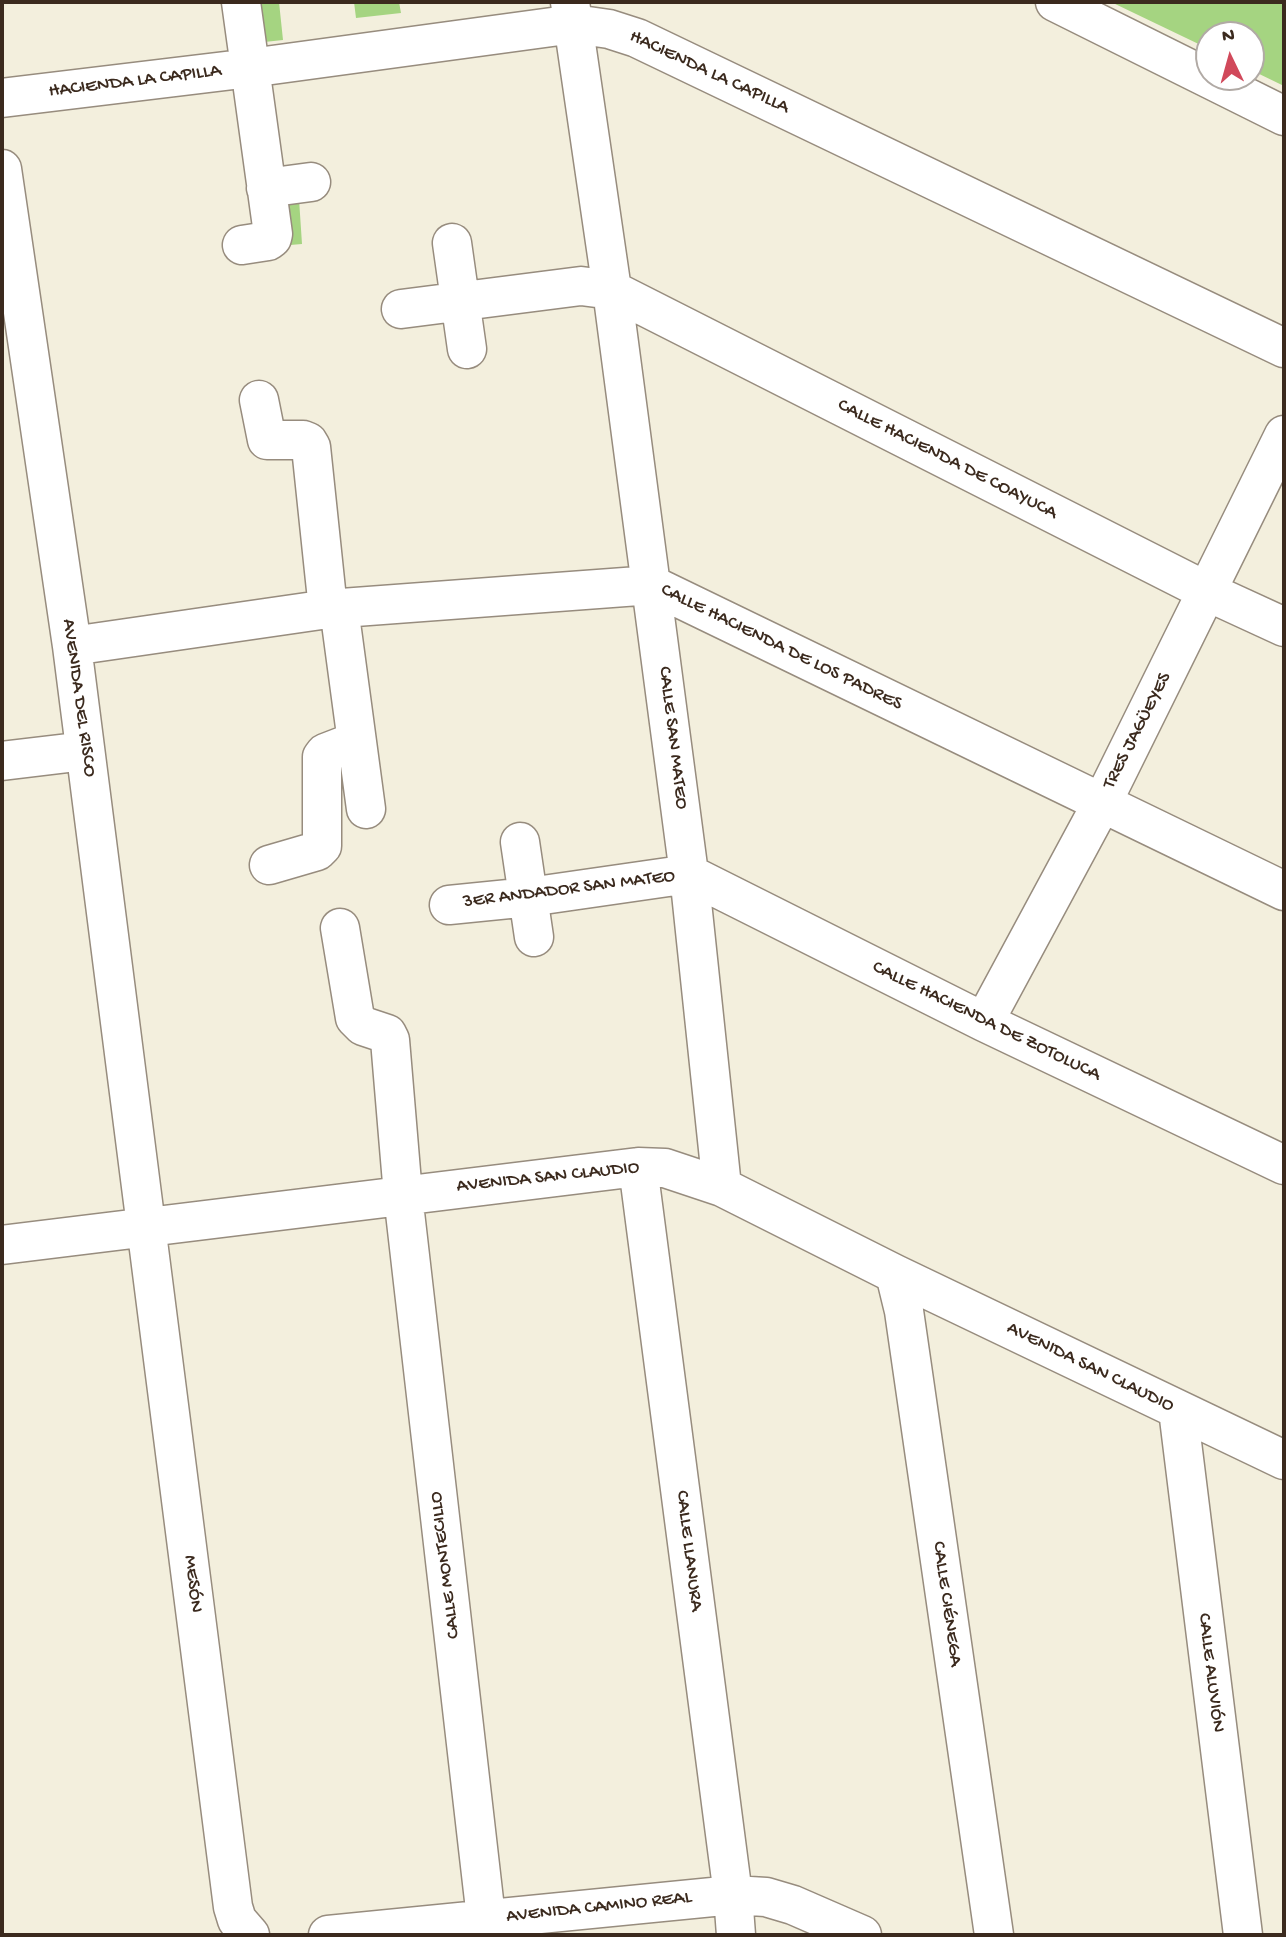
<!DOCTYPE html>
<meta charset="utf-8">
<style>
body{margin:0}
#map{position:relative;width:1286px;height:1937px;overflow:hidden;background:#f3efdd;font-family:"Gochi Hand",sans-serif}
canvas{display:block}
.frame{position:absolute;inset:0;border:4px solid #3b2a1e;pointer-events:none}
.north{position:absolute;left:1195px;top:21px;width:70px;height:70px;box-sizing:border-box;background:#fff;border:2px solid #b1aaa5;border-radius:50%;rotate:355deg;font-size:19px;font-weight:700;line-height:28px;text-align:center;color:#3b2a1e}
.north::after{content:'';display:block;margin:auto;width:24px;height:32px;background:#d1495b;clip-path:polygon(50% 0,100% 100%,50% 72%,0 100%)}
</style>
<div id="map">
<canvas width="1286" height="1937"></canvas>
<div class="frame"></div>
<div class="north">N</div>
</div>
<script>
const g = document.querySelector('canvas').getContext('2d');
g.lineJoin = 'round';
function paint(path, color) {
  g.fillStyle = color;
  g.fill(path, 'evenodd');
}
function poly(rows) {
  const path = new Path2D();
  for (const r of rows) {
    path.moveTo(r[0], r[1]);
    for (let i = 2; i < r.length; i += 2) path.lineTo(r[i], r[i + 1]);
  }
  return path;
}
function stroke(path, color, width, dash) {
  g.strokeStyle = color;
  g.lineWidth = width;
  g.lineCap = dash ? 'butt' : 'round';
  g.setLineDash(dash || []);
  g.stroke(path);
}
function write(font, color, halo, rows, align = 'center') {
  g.font = font + ' "Gochi Hand",sans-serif';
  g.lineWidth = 7;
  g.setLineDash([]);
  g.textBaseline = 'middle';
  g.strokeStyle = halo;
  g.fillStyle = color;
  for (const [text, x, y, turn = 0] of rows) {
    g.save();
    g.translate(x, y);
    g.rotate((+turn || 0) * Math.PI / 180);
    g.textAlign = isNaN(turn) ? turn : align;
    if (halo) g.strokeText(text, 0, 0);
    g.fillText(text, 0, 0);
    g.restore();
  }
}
paint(poly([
 [250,2,279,2,283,40,255,43],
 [354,2,399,2,401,13,356,18],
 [1111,2,1284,2,1284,86,1251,70,1251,35,1209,35,1209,49],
 [298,184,302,244,278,246,270,186]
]), '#a5d481');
const minor = poly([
 [241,2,273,234,272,238,268,241,242,245],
 [570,2,612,290,689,874,722,1187],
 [1055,2,1284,116],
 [2,98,250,68,574,24,609,29,637,38,1284,348],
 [2,169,72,646,233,1907,237,1920,250,1935],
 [266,188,311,182],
 [452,243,467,349],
 [401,309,581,286,612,290,1208,592,1284,627],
 [259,400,267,440,303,440,308,442,311,447,328,609],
 [339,608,366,809],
 [72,646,328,609,652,585,1284,891],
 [2,761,85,751],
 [520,842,534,937],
 [269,865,317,851,322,846,322,757,325,753,356,741],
 [449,905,529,897,689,874,984,1022,1284,1165],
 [340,928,355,1018,363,1026,387,1034,390,1040,403,1195,488,1935],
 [984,1022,1102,803,1284,435],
 [638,1167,733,1895,736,1935],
 [2,1245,638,1167,665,1168,722,1187,895,1274,1284,1460],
 [895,1274,904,1311,994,1935],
 [1178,1410,1243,1935],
 [328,1935,733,1895,766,1897,793,1905,862,1935]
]);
stroke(minor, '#978c7e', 41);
stroke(minor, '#fff', 38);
write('19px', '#3b2a1e', '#fff', [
 ["HACIENDA LA CAPILLA",709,73,25],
 ["HACIENDA LA CAPILLA",135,82,-7],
 ["CALLE HACIENDA DE COAYUCA",947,460,27],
 ["CALLE HACIENDA DE LOS PADRES",781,648,26],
 ["AVENIDA DEL RISCO",78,698,82],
 ["TRES JAGÜEYES",1138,731,-63],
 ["CALLE SAN MATEO",672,738,83],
 ["3ER ANDADOR SAN MATEO",569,890,-7],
 ["CALLE HACIENDA DE ZOTOLUCA",986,1022,26],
 ["AVENIDA SAN CLAUDIO",548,1178,-6],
 ["AVENIDA SAN CLAUDIO",1090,1368,26],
 ["CALLE LLANURA",688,1551,83],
 ["CALLE MONTECILLO",446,1565,-97],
 ["MESÓN",192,1584,83],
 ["CALLE CIÉNEGA",946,1604,82],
 ["CALLE ALUVIÓN",1210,1673,83],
 ["AVENIDA CAMINO REAL",599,1908,-6]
]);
</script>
